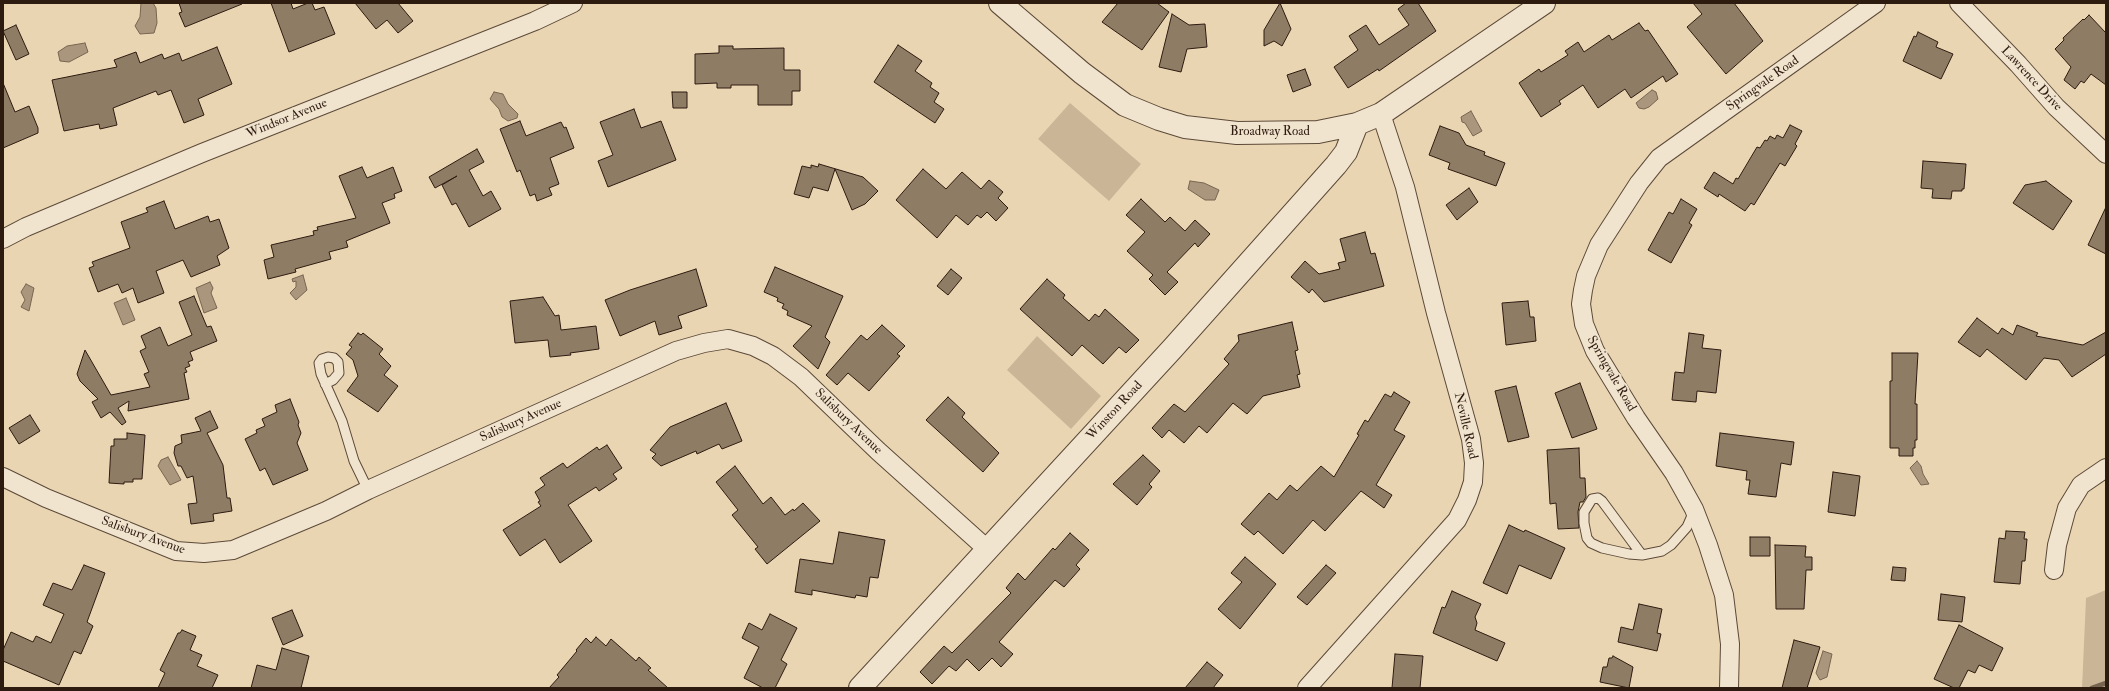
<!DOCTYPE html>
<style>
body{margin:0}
#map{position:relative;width:2109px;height:691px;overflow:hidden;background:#ead5b3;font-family:"IM FELL Double Pica",serif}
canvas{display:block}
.frame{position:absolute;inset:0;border:4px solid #2d1b10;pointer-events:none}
</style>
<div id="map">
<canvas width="2109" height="691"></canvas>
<div class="frame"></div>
</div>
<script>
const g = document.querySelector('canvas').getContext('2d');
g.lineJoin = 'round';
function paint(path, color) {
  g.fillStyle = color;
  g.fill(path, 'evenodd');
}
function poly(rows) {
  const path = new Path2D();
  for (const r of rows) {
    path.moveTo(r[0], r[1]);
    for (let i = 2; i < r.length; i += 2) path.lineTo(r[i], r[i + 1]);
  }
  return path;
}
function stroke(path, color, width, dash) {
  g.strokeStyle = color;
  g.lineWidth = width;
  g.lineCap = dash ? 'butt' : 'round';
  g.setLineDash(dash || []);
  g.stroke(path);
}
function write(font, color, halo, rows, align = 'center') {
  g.font = font + ' "IM FELL Double Pica",serif';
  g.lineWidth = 4;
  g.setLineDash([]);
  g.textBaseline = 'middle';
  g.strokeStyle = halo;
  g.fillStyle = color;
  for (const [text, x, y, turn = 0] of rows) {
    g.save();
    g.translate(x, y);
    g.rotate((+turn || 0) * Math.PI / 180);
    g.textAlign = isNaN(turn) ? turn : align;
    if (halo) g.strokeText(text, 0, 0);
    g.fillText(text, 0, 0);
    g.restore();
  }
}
paint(poly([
 [1070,103,1141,164,1109,201,1038,139],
 [1037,336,1101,396,1071,429,1007,370],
 [2106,590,2106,688,2082,688,2086,598]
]), '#cab597');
const water = poly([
 [141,3,153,3,156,8,157,23,154,33,140,34,135,26,140,17,141,3],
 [85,43,88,52,69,62,60,61,58,52,67,46,85,43],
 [1652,90,1656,92,1658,99,1649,107,1644,109,1639,108,1636,103,1652,90],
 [494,92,503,94,508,104,518,114,517,118,508,121,502,117,499,109,490,99,494,92],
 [1471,111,1482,131,1473,136,1465,123,1462,122,1461,117,1471,111],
 [1190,181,1204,183,1219,190,1215,200,1205,200,1188,189,1190,181],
 [303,275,307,290,296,300,290,293,296,287,296,281,293,282,292,279,303,275],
 [210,282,213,288,211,293,217,308,204,313,196,288,210,282],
 [26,284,34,288,29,311,21,307,25,300,21,292,26,284],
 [126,298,135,320,123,325,114,303,126,298],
 [168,457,181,480,170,485,158,466,161,460,168,457],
 [1917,461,1921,466,1923,474,1929,484,1921,485,1910,468,1917,461],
 [1823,651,1832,654,1827,677,1820,680,1816,673,1823,651]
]);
paint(water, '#aa967c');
stroke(water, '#786551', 1);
stroke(poly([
 [2092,688,2106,683]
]), '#786551', 5);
const building = poly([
 [179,3,242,3,242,4,185,27,179,13,182,12,179,3],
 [271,3,291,3,293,9,308,3,312,3,315,10,324,7,335,34,289,52,271,3],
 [355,3,398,3,413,21,398,33,387,20,376,29,355,3],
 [1118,3,1157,3,1169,12,1142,50,1102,22,1118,3],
 [1280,3,1291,29,1282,46,1274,41,1264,46,1264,30,1280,3],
 [1406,3,1418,3,1436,31,1379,71,1378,69,1348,88,1334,67,1358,50,1349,36,1366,25,1379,45,1409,25,1398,9,1406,3],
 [1693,3,1734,3,1763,41,1726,74,1687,27,1702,14,1693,3],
 [1172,14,1189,25,1205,24,1207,47,1187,49,1181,72,1159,67,1172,14],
 [2089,15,2106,33,2106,85,2091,74,2084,83,2081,81,2075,89,2064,80,2071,67,2055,49,2064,40,2063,38,2083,19,2084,20,2089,15],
 [1639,23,1645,31,1648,30,1678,74,1666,82,1663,76,1631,98,1625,89,1598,108,1583,85,1559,101,1561,104,1541,117,1519,83,1539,69,1541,72,1568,55,1565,51,1578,42,1584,52,1609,35,1612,40,1639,23],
 [16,25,29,54,16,60,3,31,16,25],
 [1918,32,1938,42,1936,47,1953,54,1941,79,1903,61,1914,36,1916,37,1918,32],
 [898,45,922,61,915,71,932,83,930,87,939,93,934,102,944,109,935,123,874,82,898,45],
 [719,46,733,46,733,49,784,48,784,70,800,70,800,91,792,91,792,105,758,105,758,85,731,85,731,88,717,88,717,83,695,84,695,54,719,53,719,46],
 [217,47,232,84,198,99,204,115,184,123,171,90,158,95,156,91,113,108,117,125,100,129,99,124,64,131,52,80,117,67,114,60,136,52,140,63,162,54,164,59,179,53,182,61,217,47],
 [1305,69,1311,85,1293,92,1287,75,1305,69],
 [3,83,15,112,29,106,38,128,38,133,3,148,3,83],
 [672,92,687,92,687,108,673,108,672,92],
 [634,109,641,128,661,121,676,160,608,187,598,161,613,155,600,122,634,109],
 [520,121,526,136,561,122,564,128,566,127,574,148,550,158,559,184,549,188,552,195,537,201,535,194,530,196,520,170,517,172,500,129,520,121],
 [1790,125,1802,131,1795,144,1797,146,1785,166,1780,163,1754,205,1751,203,1745,211,1719,194,1718,197,1704,188,1714,172,1733,184,1736,178,1738,179,1757,147,1760,148,1765,140,1767,141,1770,136,1775,139,1777,135,1783,138,1790,125],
 [1440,126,1459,133,1466,145,1485,152,1484,155,1505,163,1496,186,1448,169,1450,163,1429,155,1440,126],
 [477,149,484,162,469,170,483,196,491,191,501,209,469,227,456,203,452,205,442,185,457,176,435,188,429,177,477,149],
 [1923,161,1966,164,1964,189,1962,189,1962,191,1952,191,1951,199,1932,198,1933,189,1921,188,1923,161],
 [819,164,863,177,878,191,865,204,852,210,835,169,828,191,813,187,809,198,794,194,802,166,811,168,811,165,818,167,819,164],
 [362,167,367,178,393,167,402,191,394,194,395,198,382,203,390,223,346,241,348,247,329,252,331,259,295,269,296,272,268,279,264,260,274,257,271,245,314,235,313,231,318,230,317,227,356,218,339,176,362,167],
 [923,169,946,189,962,172,981,189,989,180,1003,192,998,198,1008,208,996,221,987,212,981,218,977,215,968,225,956,215,937,238,896,200,923,169],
 [2046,181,2072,201,2053,230,2013,203,2025,185,2046,181],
 [1469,188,1478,202,1457,220,1446,205,1469,188],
 [1141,199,1165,222,1170,217,1185,231,1195,220,1210,234,1198,247,1195,243,1167,272,1178,282,1165,295,1149,279,1153,275,1127,251,1145,232,1126,215,1141,199],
 [1681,199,1697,209,1689,223,1692,225,1671,263,1648,250,1669,212,1673,214,1681,199],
 [164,201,175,229,208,216,210,222,219,219,229,248,217,256,220,265,191,277,183,260,156,271,164,293,138,303,133,288,122,293,118,284,98,292,89,268,94,266,92,262,130,248,121,222,148,212,146,208,164,201],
 [2106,207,2106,254,2088,245,2106,207],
 [1365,232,1371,254,1375,253,1384,286,1324,302,1312,289,1309,293,1291,277,1305,261,1319,274,1340,269,1338,263,1346,261,1340,239,1365,232],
 [775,267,843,296,825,337,830,342,818,369,793,346,812,326,787,315,788,311,782,308,784,304,777,301,778,298,764,292,775,267],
 [696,269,707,306,678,316,682,328,659,335,655,321,620,336,605,300,630,290,696,269],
 [951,269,962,278,948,295,937,286,951,269],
 [1047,279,1065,295,1063,298,1089,321,1095,314,1099,317,1105,309,1139,340,1126,353,1119,347,1103,364,1082,345,1072,356,1020,309,1047,279],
 [194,296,207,327,211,326,217,341,190,352,193,360,188,362,190,366,185,368,187,372,184,373,189,399,128,411,129,401,118,408,126,422,122,425,110,412,101,418,92,402,98,399,80,381,77,374,85,350,111,395,150,387,144,374,149,372,140,351,146,348,141,336,160,327,168,346,192,335,179,302,194,296],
 [543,297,555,316,559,315,561,330,596,326,599,349,570,353,571,355,550,357,548,340,515,343,510,301,543,297],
 [1528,301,1530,317,1534,317,1536,341,1506,345,1502,303,1528,301],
 [1977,318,1998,334,2002,328,2013,335,2017,325,2038,333,2036,336,2083,345,2106,332,2106,354,2072,377,2059,360,2044,358,2026,380,1987,349,1980,357,1958,342,1977,318],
 [1292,322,1298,350,1295,351,1300,374,1297,375,1300,387,1263,396,1247,414,1233,403,1207,433,1199,426,1184,443,1169,430,1162,438,1152,428,1174,404,1185,412,1229,364,1224,359,1239,341,1238,335,1292,322],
 [882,325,905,346,897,354,900,356,869,391,848,373,837,385,826,375,861,335,867,340,882,325],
 [358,333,361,335,363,333,383,349,379,354,391,366,384,375,398,386,378,412,347,391,358,376,353,360,346,354,352,347,349,345,358,333],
 [1689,333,1704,335,1702,348,1721,350,1716,393,1697,391,1696,402,1672,400,1675,372,1684,373,1689,333],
 [1892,353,1918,353,1915,404,1917,404,1917,440,1915,440,1915,448,1913,448,1913,456,1899,456,1899,448,1890,448,1890,381,1892,381,1892,353],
 [1580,383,1597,429,1572,438,1555,393,1580,383],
 [1516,386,1529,437,1508,442,1495,391,1516,386],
 [1394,392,1410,402,1394,430,1405,436,1376,485,1392,495,1384,508,1361,491,1325,531,1313,520,1283,554,1258,531,1254,535,1241,524,1269,493,1277,500,1290,485,1297,491,1321,466,1334,477,1359,435,1357,434,1365,420,1368,422,1385,394,1391,397,1394,392],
 [948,397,965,413,962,417,999,453,983,472,926,420,948,397],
 [290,399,299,422,298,425,301,433,297,443,308,470,273,485,265,468,260,471,245,439,257,433,256,430,265,426,262,419,277,412,275,405,290,399],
 [726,403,742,441,722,449,719,444,697,454,696,451,661,466,652,458,656,454,650,450,670,427,726,403],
 [210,411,218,428,207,433,223,465,227,498,230,498,232,511,213,514,214,521,191,524,188,504,197,503,193,476,187,478,181,466,178,466,174,453,175,446,182,443,181,435,201,431,195,418,210,411],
 [30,415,40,431,19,444,9,428,30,415],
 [127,433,145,435,142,479,133,479,133,482,124,482,124,484,109,483,111,446,114,446,114,439,127,439,127,433],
 [1720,433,1794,442,1791,465,1781,463,1776,497,1748,494,1750,480,1746,480,1747,471,1716,466,1720,433],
 [607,445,622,468,613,474,617,479,599,491,596,487,568,505,592,541,560,563,545,539,520,556,503,530,541,506,538,502,540,501,535,492,545,485,540,478,563,463,567,468,597,447,599,450,607,445],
 [1579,448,1580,478,1585,478,1586,497,1583,502,1580,502,1578,512,1579,528,1558,529,1556,503,1550,504,1547,450,1579,448],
 [1143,455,1160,471,1149,484,1152,487,1137,505,1113,484,1143,455],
 [735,466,763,504,771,497,785,515,793,509,794,511,803,503,820,521,767,564,755,549,758,547,732,515,738,510,716,482,735,466],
 [1833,472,1860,476,1855,516,1828,512,1833,472],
 [1509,525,1524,532,1525,530,1565,548,1551,579,1519,565,1507,594,1483,583,1509,525],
 [2006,531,2025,532,2024,539,2027,539,2025,561,2022,561,2020,584,1994,582,1999,538,2005,539,2006,531],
 [839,532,885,540,878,578,870,577,867,597,856,595,855,598,812,590,812,595,795,592,800,559,833,564,839,532],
 [1070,533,1089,550,1076,565,1080,569,1064,587,1055,580,999,642,1013,654,1001,667,992,658,979,671,967,659,956,671,949,666,932,684,920,672,944,646,952,653,1011,593,1006,588,1018,573,1025,580,1053,548,1055,550,1070,533],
 [1750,537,1770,537,1770,556,1750,556,1750,537],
 [1775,545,1806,546,1805,557,1812,557,1812,570,1806,570,1804,609,1776,609,1775,545],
 [1245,557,1276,584,1240,629,1218,609,1242,582,1231,573,1245,557],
 [84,565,105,573,87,622,93,626,81,654,74,651,59,685,3,661,3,650,11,632,33,642,36,636,51,643,64,614,43,605,53,583,72,590,84,565],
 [1326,565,1336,573,1307,605,1297,597,1326,565],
 [1893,567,1906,568,1905,581,1891,580,1893,567],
 [1452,591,1481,604,1475,617,1477,623,1475,630,1505,643,1497,661,1433,633,1442,607,1445,608,1452,591],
 [1941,594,1965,597,1962,622,1938,620,1941,594],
 [1639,604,1662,609,1657,633,1661,634,1657,651,1618,642,1621,627,1633,630,1639,604],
 [292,610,303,636,283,645,272,618,292,610],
 [770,614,797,628,781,660,787,664,775,688,763,688,744,678,759,647,742,638,749,623,762,630,770,614],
 [1959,625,2003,648,1992,671,1979,665,1975,673,1968,670,1959,688,1954,688,1934,679,1959,625],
 [182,630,196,636,190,650,202,655,197,666,218,675,212,688,158,688,165,673,160,670,178,633,180,633,182,630],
 [596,637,606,646,611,639,636,661,639,657,651,668,648,670,668,688,549,688,559,677,557,675,577,651,576,650,586,638,591,643,596,637],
 [1794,640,1820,647,1807,688,1782,688,1794,640],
 [282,648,309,656,301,688,251,688,257,665,276,670,282,648],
 [1395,654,1423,656,1420,688,1392,688,1395,654],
 [1613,656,1633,667,1629,688,1600,682,1603,667,1607,667,1609,658,1612,658,1613,656],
 [1207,662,1223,675,1213,688,1185,688,1207,662]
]);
paint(building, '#8f7c65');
stroke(building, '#2d1b10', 1);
const service = poly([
 [325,384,333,380,339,373,338,362,334,358,328,357,322,359,319,363,321,374,342,421,354,461,368,490],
 [1642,555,1602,501,1598,498,1592,499,1584,512,1584,523,1587,538,1591,543,1602,548,1629,554,1642,555,1662,551,1671,545,1687,527,1694,511]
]);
const minor = poly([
 [1959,3,2018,64,2056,107,2106,154],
 [3,239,26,227,202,153,535,21,573,3],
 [3,477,46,498,176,551,204,553,233,550,326,511,368,490,676,351,704,343,728,339,753,346,773,356,801,377,878,451,987,549],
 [2054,570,2057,545,2067,508,2081,485,2106,468],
 [1307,688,1457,520,1467,500,1473,482,1474,463,1471,439,1436,313,1405,187,1381,114],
 [1729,688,1730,644,1724,595,1708,545,1694,509,1674,473,1636,418,1595,351,1584,324,1581,304,1583,290,1586,276,1599,245,1639,183,1659,158,1876,3]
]);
const tertiary = poly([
 [1000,3,1082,73,1125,105,1159,119,1185,127,1237,133,1318,132,1357,124,1381,114,1544,3],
 [860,688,1173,348,1336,165,1346,152,1357,124]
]);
stroke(service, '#5c4a39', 11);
stroke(minor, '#5c4a39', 20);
stroke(tertiary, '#5c4a39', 24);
stroke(service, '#f1e4ce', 9);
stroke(minor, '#f1e4ce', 18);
stroke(tertiary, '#f1e4ce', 22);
write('13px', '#2d1b10', '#f1e4ce', [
 ["Lawrence Drive",2031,79,47],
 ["Springvale Road",1763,84,-35],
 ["Windsor Avenue",287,119,-22],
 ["Broadway Road",1270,132],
 ["Springvale Road",1611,374,60],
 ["Winston Road",1115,411,-47],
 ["Salisbury Avenue",521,421,-24],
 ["Salisbury Avenue",848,422,44],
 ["Neville Road",1465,426,77],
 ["Salisbury Avenue",143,536,20]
]);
</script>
